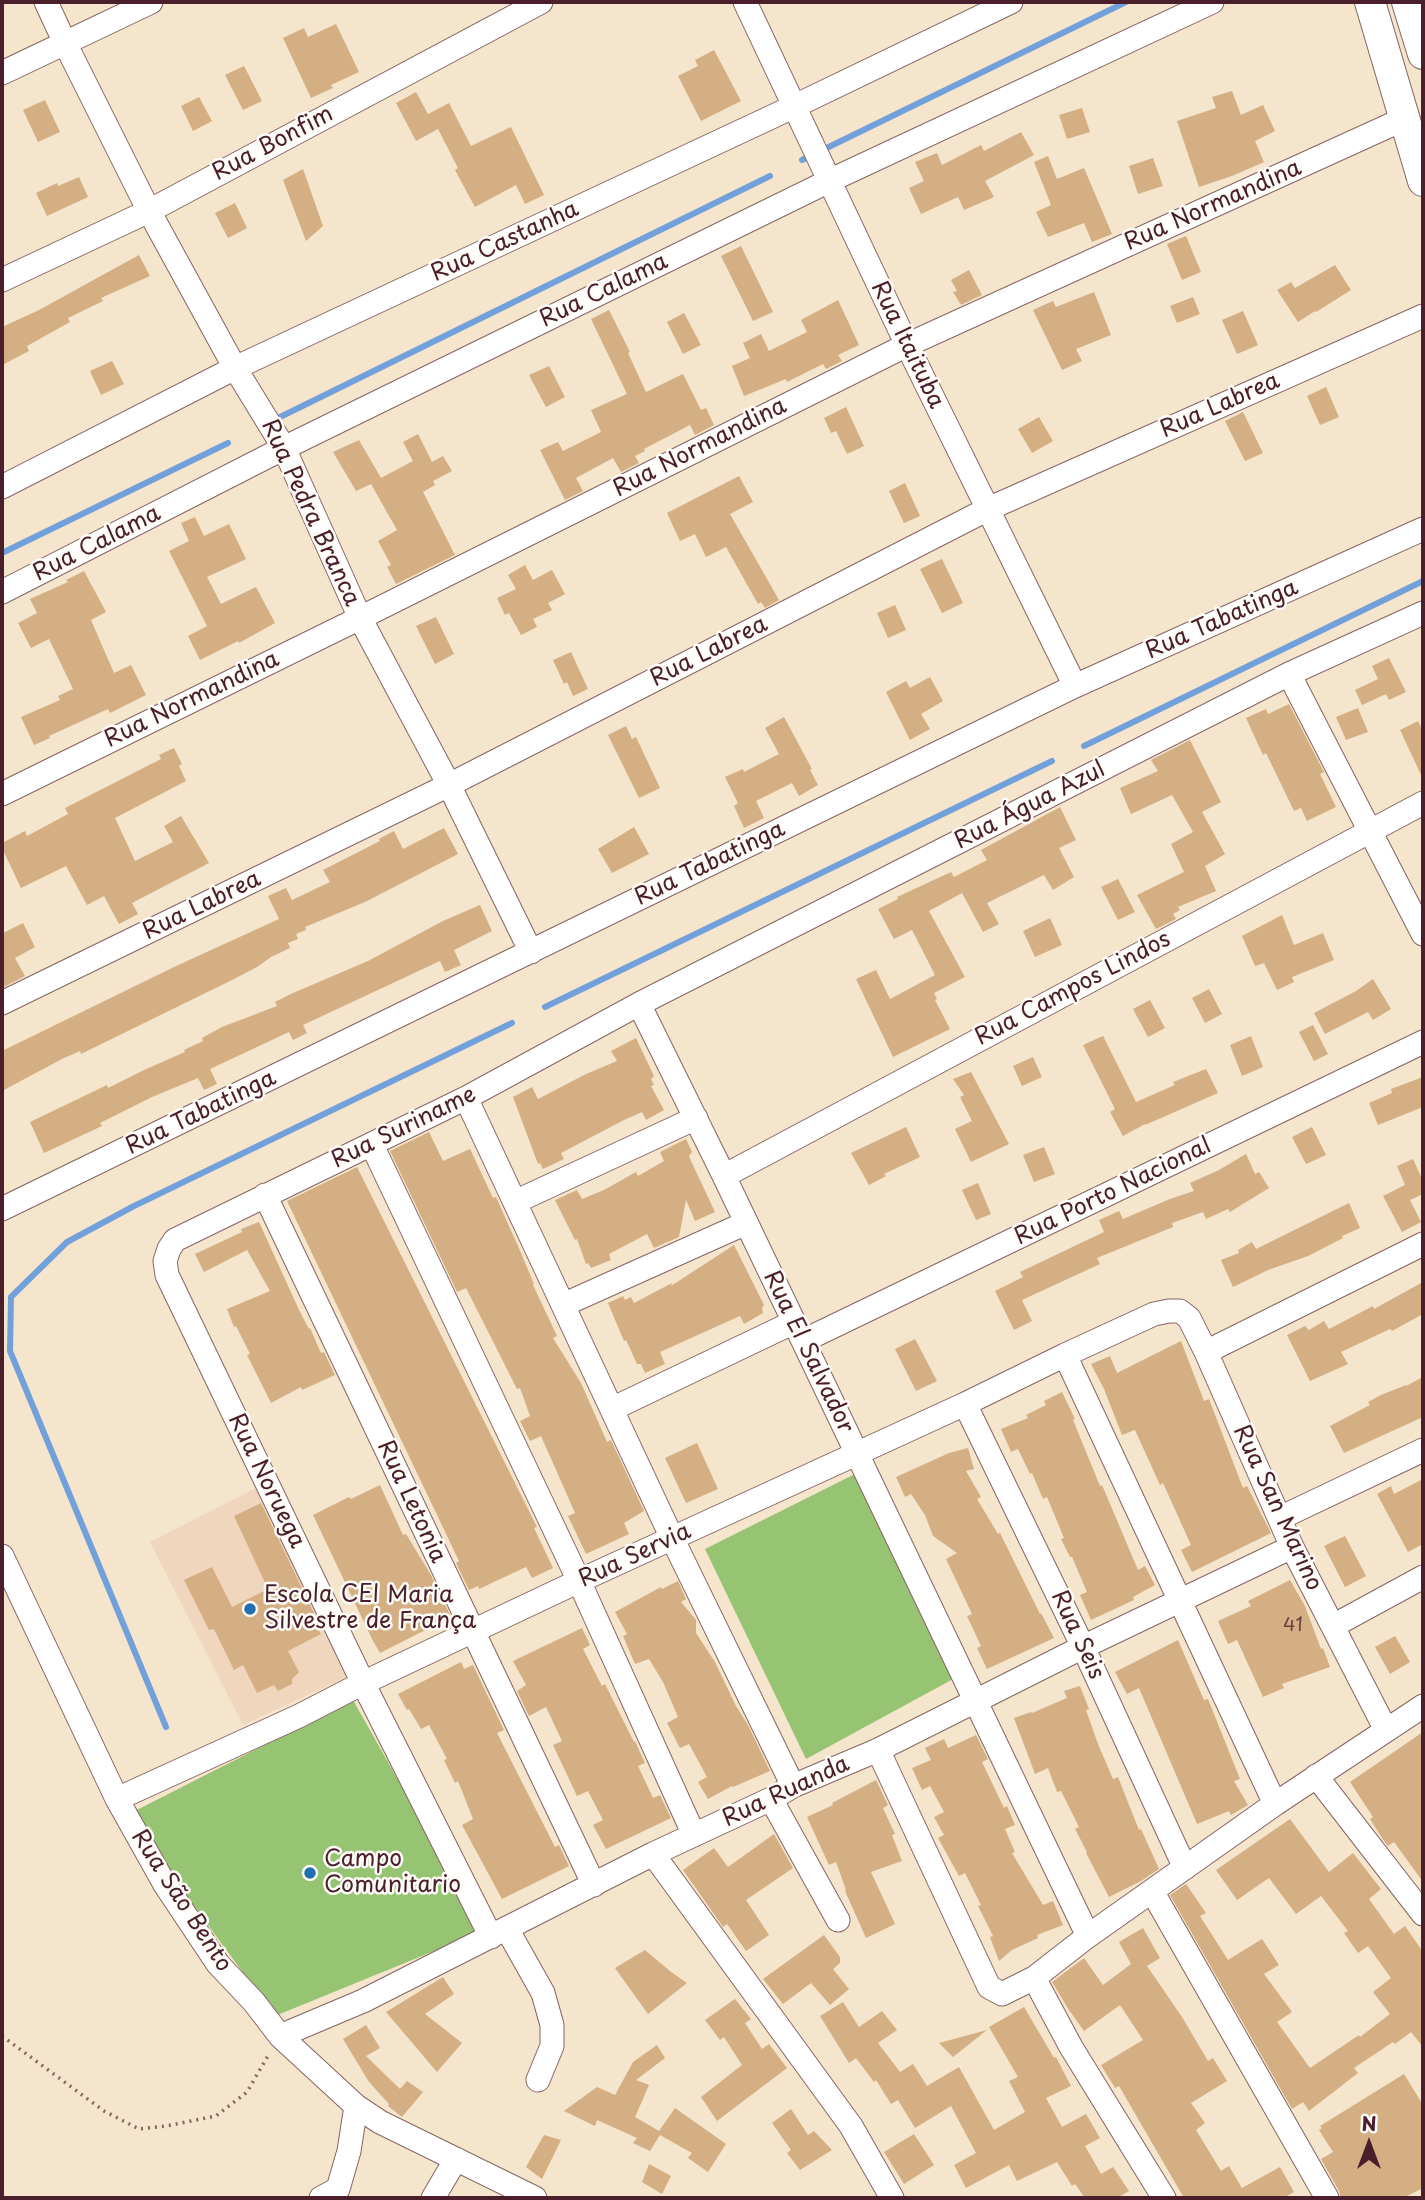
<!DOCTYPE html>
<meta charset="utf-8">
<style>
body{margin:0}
#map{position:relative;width:1425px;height:2200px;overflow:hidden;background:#f4e5cc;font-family:"Playpen Sans",sans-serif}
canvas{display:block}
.frame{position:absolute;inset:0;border:4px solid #4a1f2b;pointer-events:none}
.north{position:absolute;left:1334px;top:2109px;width:70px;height:70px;-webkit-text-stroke:5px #fdfcf7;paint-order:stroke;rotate:0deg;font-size:19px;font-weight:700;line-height:28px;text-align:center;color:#4a1f2b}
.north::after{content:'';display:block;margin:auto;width:24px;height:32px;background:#4a1f2b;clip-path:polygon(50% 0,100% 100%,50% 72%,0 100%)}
</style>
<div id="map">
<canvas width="1425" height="2200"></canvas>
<div class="frame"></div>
<div class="north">N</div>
</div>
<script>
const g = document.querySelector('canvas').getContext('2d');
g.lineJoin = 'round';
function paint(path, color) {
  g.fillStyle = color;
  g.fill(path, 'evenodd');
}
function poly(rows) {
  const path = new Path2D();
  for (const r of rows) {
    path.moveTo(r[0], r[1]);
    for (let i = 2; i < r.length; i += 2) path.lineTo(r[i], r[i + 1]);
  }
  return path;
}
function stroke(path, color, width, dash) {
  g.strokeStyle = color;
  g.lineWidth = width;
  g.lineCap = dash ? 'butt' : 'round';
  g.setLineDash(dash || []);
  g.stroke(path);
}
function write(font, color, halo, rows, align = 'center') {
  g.font = font + ' "Playpen Sans",sans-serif';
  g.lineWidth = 5;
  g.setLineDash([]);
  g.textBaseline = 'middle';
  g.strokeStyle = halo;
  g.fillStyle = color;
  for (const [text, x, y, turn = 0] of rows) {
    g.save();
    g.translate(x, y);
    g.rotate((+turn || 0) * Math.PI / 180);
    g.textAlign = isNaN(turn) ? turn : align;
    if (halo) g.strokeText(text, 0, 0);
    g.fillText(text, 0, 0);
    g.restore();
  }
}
paint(poly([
 [256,1488,351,1675,243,1725,150,1542]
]), '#f0d6bc');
paint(poly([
 [857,1473,955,1678,806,1759,705,1549],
 [353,1700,483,1931,275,2016,127,1815]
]), '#97c472');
stroke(poly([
 [802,160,1126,2],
 [274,420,770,176],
 [2,553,228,443],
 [1084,746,1423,581],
 [545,1007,1052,761],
 [166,1727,10,1351,11,1297,67,1242,134,1206,512,1023]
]), '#72a0da', 6);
paint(poly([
 [336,24,359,72,331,85,333,88,311,98,283,38,304,28,308,37],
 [714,50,741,101,701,121,678,76,698,66,695,60],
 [244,66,262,101,243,110,225,75],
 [1232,91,1241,115,1263,105,1275,131,1255,141,1264,162,1232,176,1199,187,1177,121,1216,108,1212,97],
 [416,92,428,114,449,103,471,146,511,127,544,195,525,204,516,185,475,207,455,170,458,168,438,129,416,141,396,103],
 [199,97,212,121,193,131,181,106],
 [45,100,60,132,38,142,23,110],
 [1082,108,1090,132,1067,139,1059,115],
 [1021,132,1034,155,985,181,994,197,964,210,958,197,921,214,909,188,924,181,915,162,937,153,942,165,981,145,984,151],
 [1048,156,1057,179,1084,168,1112,234,1092,242,1084,223,1048,237,1036,212,1051,205,1034,162],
 [1153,158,1163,186,1138,194,1129,166],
 [303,169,323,226,306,241,283,180],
 [79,177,88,197,47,216,36,193,57,183,58,186],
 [235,203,247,228,228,238,215,213],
 [1186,236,1201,272,1182,280,1167,244],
 [741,246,773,312,753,321,721,256],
 [139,255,150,276,101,298,103,301,68,318,70,322,27,346,29,351,2,365,2,327,39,310],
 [1335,265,1351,290,1316,312,1315,311,1298,322,1277,290,1291,282,1295,288],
 [969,270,982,295,961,305,953,292,957,291,951,280],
 [1094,292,1111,335,1076,349,1082,361,1062,370,1033,310,1053,301,1056,307],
 [1193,297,1200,314,1177,323,1170,306],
 [838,300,859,345,838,355,842,361,826,369,823,364,787,382,786,379,744,396,732,366,750,358,743,343,761,334,769,351,807,332,801,320],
 [609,310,630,352,628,353,646,392,683,374,701,410,706,408,714,425,695,435,690,425,644,449,645,451,635,456,639,463,621,472,613,458,576,478,583,491,565,500,540,450,558,442,563,451,601,432,591,410,627,394,591,319],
 [1243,311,1258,345,1237,354,1222,320],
 [684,313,701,345,683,354,667,322],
 [112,361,124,384,101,395,90,371],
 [549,366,565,397,546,407,529,375],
 [1326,387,1339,417,1320,425,1307,396],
 [846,407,864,446,847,454,836,431,831,433,824,418],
 [1243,412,1263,453,1245,461,1225,421],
 [1039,417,1053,441,1032,453,1018,429],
 [418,434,432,462,443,456,452,471,433,481,435,485,423,492,455,555,396,584,387,567,391,565,378,541,397,530,371,484,356,491,333,452,359,440,381,478,413,461,403,442],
 [739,476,753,502,730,514,779,600,765,608,761,602,758,604,726,547,706,557,695,534,680,541,667,513],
 [905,483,920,516,904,523,889,491],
 [195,517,204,536,229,524,246,559,207,577,221,604,256,587,275,623,239,643,238,641,200,660,188,636,207,626,169,551,189,541,181,523],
 [942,559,963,603,942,613,920,569],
 [525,565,533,580,552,570,565,594,548,603,552,610,533,619,537,627,521,635,509,613,505,615,497,598,516,589,508,575],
 [84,571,106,612,91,620,114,673,131,665,146,695,110,713,108,709,49,736,50,738,34,745,21,717,60,700,58,696,73,689,49,639,31,648,18,623,37,613,30,599,68,582,66,580],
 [895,605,906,630,888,638,877,613],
 [436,617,454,654,435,664,416,626],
 [571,652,588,689,573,696,567,682,564,684,553,660],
 [1389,658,1406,692,1389,700,1386,694,1362,705,1355,690,1378,679,1372,666],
 [930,677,943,701,921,714,930,729,910,740,886,692,906,681,910,688],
 [1289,704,1324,772,1320,774,1336,807,1307,821,1301,808,1294,811,1266,753,1263,755,1246,718,1266,709,1268,714],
 [1358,708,1368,732,1346,740,1336,717],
 [784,717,812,769,810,770,818,785,799,796,792,783,756,801,764,818,744,828,734,806,738,803,725,777,743,769,744,772,779,754,765,728],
 [1418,721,1423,732,1423,779,1400,730],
 [626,726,632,739,636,737,660,788,639,798,608,735],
 [1190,740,1221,802,1202,812,1225,854,1205,866,1216,891,1178,907,1180,910,1173,914,1176,919,1156,929,1137,895,1184,872,1171,844,1193,832,1172,795,1131,814,1120,788,1158,771,1151,760],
 [174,748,182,764,179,766,186,781,115,818,135,861,173,842,164,826,181,816,209,863,132,903,138,914,119,924,104,896,87,905,66,866,21,888,2,848,2,843,25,831,27,836,68,814,65,808,161,759,159,755],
 [1060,807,1076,840,1059,848,1074,877,1053,890,1044,875,987,903,999,924,983,932,962,893,929,911,965,977,934,993,937,999,935,1000,950,1029,893,1057,856,979,876,970,890,999,935,975,912,930,894,939,878,909,898,899,897,897,951,872,954,877,987,860,981,850],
 [634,827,649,854,612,873,598,849],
 [444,828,458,854,365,902,305,927,306,930,296,934,298,939,288,943,290,948,271,957,257,967,230,981,81,1054,80,1051,62,1059,2,1091,2,1051,174,967,279,919,268,896,286,888,292,900,330,882,323,870,380,841,379,839,394,831,403,849],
 [1118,879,1135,912,1118,920,1101,887],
 [480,905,492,931,454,950,461,965,445,972,440,961,303,1025,307,1033,293,1040,289,1032,210,1069,217,1084,204,1090,198,1078,152,1097,100,1123,102,1126,44,1153,30,1122,107,1085,108,1088,144,1070,185,1052,184,1050,203,1041,202,1038,222,1027,277,1006,275,1002,293,993,368,961,443,921],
 [1282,915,1294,945,1323,933,1334,960,1292,977,1294,982,1277,990,1264,963,1255,966,1242,936],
 [1050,918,1062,945,1035,957,1023,931],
 [23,923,35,947,15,958,25,976,2,988,2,931,3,933],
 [1373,979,1391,1009,1373,1020,1368,1012,1325,1034,1314,1013,1356,991],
 [1209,989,1222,1014,1205,1023,1192,998],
 [1150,1000,1165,1028,1148,1037,1133,1009],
 [1313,1025,1328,1054,1314,1061,1299,1032],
 [1103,1036,1136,1102,1175,1085,1173,1082,1206,1069,1218,1093,1145,1125,1145,1124,1123,1136,1110,1112,1115,1109,1083,1045],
 [1251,1036,1263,1067,1242,1076,1230,1045],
 [636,1038,654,1076,651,1079,654,1085,651,1086,664,1110,646,1120,642,1112,624,1120,561,1153,564,1159,543,1169,540,1163,538,1164,513,1097,532,1087,538,1099,586,1074,617,1061,611,1051],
 [1033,1057,1042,1077,1022,1086,1013,1066],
 [971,1072,1009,1144,971,1162,955,1129,972,1121,960,1097,964,1095,953,1079],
 [1423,1077,1423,1107,1378,1125,1369,1103,1392,1093,1391,1089],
 [906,1127,920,1157,884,1174,886,1176,869,1185,851,1153],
 [1312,1127,1326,1155,1306,1164,1292,1137],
 [429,1132,443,1161,470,1149,493,1198,496,1197,518,1246,534,1284,533,1285,557,1336,553,1338,581,1383,607,1442,611,1440,644,1511,624,1523,629,1534,586,1554,568,1516,575,1513,541,1436,530,1441,520,1421,530,1416,520,1388,517,1389,466,1288,457,1292,390,1151],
 [686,1139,692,1152,689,1156,691,1161,715,1212,695,1221,686,1200,679,1237,654,1248,647,1234,609,1254,611,1260,591,1268,588,1263,586,1264,577,1239,575,1240,555,1200,577,1190,582,1199,604,1190,636,1172,638,1176,664,1161,660,1152],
 [1044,1147,1055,1174,1034,1182,1023,1155],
 [1246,1154,1255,1174,1259,1172,1269,1188,1230,1212,1228,1209,1206,1219,1203,1212,1172,1223,1173,1227,1097,1258,1100,1264,1022,1300,1032,1321,1014,1330,995,1291,1023,1277,1020,1272,1104,1232,1099,1220,1119,1211,1123,1219,1170,1199,1194,1191,1190,1183,1219,1170],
 [1413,1159,1423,1181,1423,1194,1410,1200,1421,1222,1402,1232,1383,1196,1405,1185,1397,1166],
 [357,1167,537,1527,534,1528,553,1568,532,1578,526,1567,479,1589,478,1586,469,1590,456,1563,459,1561,287,1201],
 [978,1183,991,1214,976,1220,962,1190],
 [1349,1203,1360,1228,1342,1236,1343,1238,1308,1256,1268,1270,1233,1287,1221,1260,1239,1253,1238,1250,1252,1242,1256,1249],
 [259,1222,299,1310,309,1329,310,1328,321,1353,324,1352,335,1375,302,1390,301,1387,271,1403,247,1355,250,1354,236,1326,234,1327,227,1309,270,1291,247,1250,204,1272,195,1254,242,1232,241,1229],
 [734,1245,764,1305,762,1308,763,1313,744,1324,740,1316,660,1352,665,1364,645,1373,641,1364,637,1364,626,1340,624,1341,608,1303,623,1296,625,1300,631,1297,634,1303,672,1283,671,1286],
 [1423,1282,1423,1314,1392,1331,1390,1329,1341,1352,1348,1364,1310,1381,1287,1335,1305,1326,1309,1330,1324,1321,1329,1329,1373,1306,1374,1309],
 [915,1339,937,1381,916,1391,895,1349],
 [1181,1341,1204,1401,1209,1399,1243,1488,1247,1486,1271,1533,1192,1572,1181,1550,1191,1545,1163,1483,1160,1485,1135,1430,1122,1435,1104,1389,1091,1364,1110,1356,1117,1373],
 [1423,1377,1423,1417,1344,1453,1330,1426,1370,1405,1368,1402,1381,1395,1406,1385,1406,1386],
 [1062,1392,1075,1419,1073,1420,1100,1486,1102,1485,1138,1570,1145,1566,1155,1585,1133,1597,1134,1600,1091,1620,1080,1595,1087,1592,1072,1557,1070,1557,1061,1539,1064,1538,1047,1497,1043,1499,1032,1473,1030,1474,1018,1449,1011,1452,1001,1429,1028,1418,1026,1415,1046,1405,1044,1401],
 [697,1443,718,1489,686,1503,665,1458],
 [968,1448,974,1469,966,1471,981,1497,977,1499,998,1534,1000,1533,1040,1614,1041,1613,1054,1638,987,1669,977,1648,981,1646,967,1616,972,1614,946,1559,957,1553,933,1536,925,1515,911,1494,905,1497,896,1477,949,1453],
 [1423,1479,1423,1544,1408,1552,1377,1494,1391,1486,1394,1494],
 [380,1485,403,1535,406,1534,431,1575,451,1617,380,1653,372,1639,313,1515,349,1497,351,1499],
 [261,1503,314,1613,311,1615,321,1634,288,1651,299,1672,292,1679,292,1684,278,1691,274,1685,257,1693,243,1665,234,1670,214,1629,209,1630,184,1580,212,1567,232,1607,268,1589,234,1516],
 [1345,1536,1366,1576,1345,1587,1324,1546],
 [1290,1580,1305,1606,1321,1649,1323,1648,1330,1667,1282,1684,1284,1688,1263,1697,1237,1640,1228,1644,1218,1621,1251,1606,1248,1601],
 [678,1581,686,1599,681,1602,696,1620,696,1633,715,1662,736,1706,748,1725,770,1771,733,1787,732,1786,708,1799,698,1782,707,1777,689,1744,680,1748,667,1723,678,1717,663,1682,649,1659,635,1664,623,1636,627,1634,615,1612,661,1587,662,1589],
 [582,1628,590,1645,583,1649,602,1686,605,1684,634,1742,635,1741,645,1763,638,1766,653,1798,660,1795,671,1818,606,1849,593,1825,603,1820,588,1791,577,1796,553,1745,562,1741,546,1707,529,1716,517,1691,526,1685,513,1661],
 [1395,1636,1410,1662,1390,1674,1375,1647],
 [1178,1640,1204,1700,1208,1699,1240,1779,1234,1781,1248,1805,1231,1815,1229,1811,1197,1824,1139,1688,1127,1694,1115,1672],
 [461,1662,464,1669,473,1665,504,1730,497,1733,555,1847,559,1845,569,1866,502,1899,462,1825,473,1819,458,1781,455,1783,444,1760,447,1759,429,1725,421,1729,409,1709,407,1710,398,1694],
 [1080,1686,1089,1709,1086,1710,1098,1744,1113,1779,1118,1777,1139,1830,1141,1829,1159,1869,1141,1881,1109,1897,1086,1853,1087,1852,1075,1829,1079,1827,1061,1791,1057,1792,1048,1768,1035,1774,1014,1718,1031,1712,1032,1713,1067,1698,1064,1691],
 [1423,1732,1423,1882,1394,1842,1388,1846,1384,1841,1370,1819,1373,1817,1350,1782],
 [976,1735,988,1759,982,1762,1004,1808,1007,1806,1015,1825,1005,1829,1015,1852,1012,1853,1043,1905,1053,1901,1063,1925,1037,1935,1038,1938,1012,1950,999,1961,990,1937,993,1936,978,1906,981,1905,965,1873,959,1876,938,1838,944,1835,934,1817,944,1812,930,1786,922,1790,912,1768,931,1760,925,1748,944,1739,948,1748],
 [876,1780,888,1805,883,1808,895,1834,892,1835,902,1861,871,1872,895,1924,866,1938,845,1891,846,1890,836,1862,829,1865,807,1817,833,1805,832,1803],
 [1290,1819,1329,1872,1353,1853,1381,1889,1369,1899,1394,1934,1405,1926,1423,1952,1423,2047,1411,2032,1395,2044,1393,2042,1354,2068,1358,2073,1309,2111,1303,2102,1292,2109,1170,1895,1186,1884,1206,1913,1200,1916,1228,1960,1262,1939,1279,1965,1264,1974,1292,2012,1277,2022,1310,2068,1359,2035,1360,2037,1390,2014,1373,1992,1391,1978,1368,1946,1358,1953,1344,1933,1348,1931,1321,1896,1296,1914,1269,1878,1237,1900,1216,1870],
 [774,1834,793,1868,746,1900,769,1935,746,1951,727,1924,723,1927,683,1870,714,1848,728,1867],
 [1143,1928,1160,1958,1147,1966,1182,2017,1208,2061,1213,2058,1227,2081,1191,2103,1205,2123,1196,2130,1221,2171,1229,2166,1242,2188,1280,2167,1294,2192,1283,2198,1184,2198,1119,2086,1115,2088,1101,2065,1143,2040,1120,2005,1084,2031,1069,2010,1052,1982,1084,1958,1103,1985,1131,1964,1119,1942],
 [824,1935,840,1957,840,1963,833,1969,849,1989,830,2005,811,1983,783,2004,763,1979],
 [645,1950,671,1972,687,1983,648,2014,615,1968],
 [443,1977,454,1994,425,2014,462,2043,437,2072,386,2012],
 [735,1999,751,2019,745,2023,762,2049,769,2044,787,2068,717,2121,701,2097,742,2065,724,2037,720,2040,705,2020],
 [843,2002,859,2027,882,2011,897,2030,878,2043,900,2072,913,2064,927,2086,959,2067,994,2130,1025,2112,1009,2081,1018,2077,989,2027,1024,2007,1054,2058,1056,2057,1071,2086,1046,2098,1062,2127,1086,2114,1100,2138,1085,2146,1101,2174,1113,2167,1129,2191,1117,2198,1085,2198,1075,2184,1072,2186,1057,2162,1017,2181,1009,2165,966,2188,954,2165,976,2153,951,2106,915,2128,898,2100,891,2104,876,2080,874,2082,856,2058,849,2063,820,2016],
 [366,2025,380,2048,366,2056,400,2089,407,2081,423,2092,402,2117,388,2106,389,2104,369,2082,343,2039],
 [987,2030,953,2057,939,2043],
 [657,2045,665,2058,636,2080,649,2085,635,2117,659,2131,675,2108,726,2144,708,2172,688,2158,692,2153,660,2135,650,2151,633,2143,637,2138,597,2120,595,2126,564,2111,597,2087,615,2095,633,2062],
 [1404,2074,1423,2105,1423,2188,1403,2198,1341,2198,1339,2191,1321,2159,1333,2152,1319,2130,1322,2128,1320,2126],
 [791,2109,808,2135,814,2131,832,2150,800,2170,787,2153,791,2150,772,2123],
 [914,2134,934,2165,904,2184,884,2152],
 [544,2135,561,2140,542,2179,526,2167],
 [649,2164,671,2176,662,2194,642,2182]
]), '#d4af83');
const minor = poly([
 [46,2,65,43,149,211,235,368,284,448,360,618,449,785,531,952],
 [745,2,907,345,1075,686],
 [2,73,151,2],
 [2,280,149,211,541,2],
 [2,487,235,368,795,106,1011,2],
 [2,592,284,448,829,181,1212,2],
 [1289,674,1423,934],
 [2,794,360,618,907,345,1406,118],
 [2,1003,449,785,988,509,1423,316],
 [639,1004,724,1176,1088,1936],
 [466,1098,672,1538,793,1786],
 [372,1145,579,1581,694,1835],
 [724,1176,1423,803],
 [265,1195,594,1885],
 [515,1202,696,1118],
 [2,1209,1075,686,1423,529],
 [563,1305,746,1223],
 [803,1341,1423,1042],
 [1206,1352,1423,1244],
 [1065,1355,1275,1804],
 [965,1404,1083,1647,1185,1868],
 [612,1409,794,1322],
 [1280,1518,1423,1450],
 [2,1556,117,1799,164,1883,218,1964,254,2002,280,2036,356,2106,380,2122,535,2198],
 [1333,1626,1423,1577],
 [878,1750,989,1987,1002,1994,1034,1978,1088,1936,1275,1804,1423,1706],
 [1316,1776,1423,1914],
 [117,1799,299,1716,363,1683,579,1581,965,1404,1065,1355,1154,1314,1169,1311,1180,1311,1189,1318,1206,1352,1292,1547,1386,1730],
 [771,1799,838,1920],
 [653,1854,851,2126,892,2198],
 [1152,1891,1327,2198],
 [507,1929,543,1993,552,2025,552,2046,538,2080],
 [491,1937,363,1683,167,1275,165,1261,169,1249,175,1240,466,1098,639,1004,1289,674,1423,613],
 [1034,1978,1071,2047,1164,2198],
 [280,2036,363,2001,653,1854,771,1799,793,1786,878,1750,1083,1647,1292,1547],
 [321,2198,338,2189,349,2151,356,2106],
 [433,2198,456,2159]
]);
const tertiary = poly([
 [1370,2,1423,181],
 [1407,2,1423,54]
]);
stroke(minor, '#866463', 25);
stroke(tertiary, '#866463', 32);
stroke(poly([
 [2,2036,104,2111,139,2129,166,2126,216,2116,247,2092,269,2054]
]), '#866463', 3.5, [2, 5]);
stroke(minor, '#fff', 23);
stroke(tertiary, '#fff', 30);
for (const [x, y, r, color] of [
 [250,1609,7,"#1f6fb2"],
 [310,1873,7,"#1f6fb2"]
]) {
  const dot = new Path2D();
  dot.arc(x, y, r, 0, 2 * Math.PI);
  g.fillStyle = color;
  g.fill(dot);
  stroke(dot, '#fdfcf7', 2.5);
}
write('19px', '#6c4341', null, [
 ["41",1293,1626]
]);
write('23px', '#4a1f2b', '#fdfcf7', [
 ["Rua Bonfim",273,144,-28],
 ["Rua Normandina",1213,206,-24],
 ["Rua Castanha",505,242,-25],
 ["Rua Calama",604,291,-26],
 ["Rua Itaituba",907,345,64],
 ["Rua Labrea",1220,406,-24],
 ["Rua Normandina",700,448,-27],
 ["Rua Pedra Branca",310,513,65],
 ["Rua Calama",97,544,-27],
 ["Rua Tabatinga",1222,620,-24],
 ["Rua Labrea",709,652,-27],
 ["Rua Normandina",192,700,-26],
 ["Rua Água Azul",1030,806,-27],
 ["Rua Tabatinga",710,864,-26],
 ["Rua Labrea",202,906,-26],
 ["Rua Campos Lindos",1073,989,-28],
 ["Rua Tabatinga",201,1113,-26],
 ["Rua Suriname",404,1128,-26],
 ["Rua Porto Nacional",1113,1192,-26],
 ["Rua El Salvador",808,1352,64],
 ["Rua Noruega",266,1481,64],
 ["Rua Letonia",411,1502,65],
 ["Rua San Marino",1277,1508,65],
 ["Rua Servia",635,1556,-25],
 ["Rua Seis",1077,1635,65],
 ["Rua Ruanda",786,1792,-25],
 ["Rua São Bento",181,1901,57]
]);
write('23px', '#4a1f2b', '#fdfcf7', [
 ["Escola CEI Maria",264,1596],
 ["Silvestre de França",264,1622],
 ["Campo",324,1860],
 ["Comunitario",324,1886]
], 'left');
</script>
